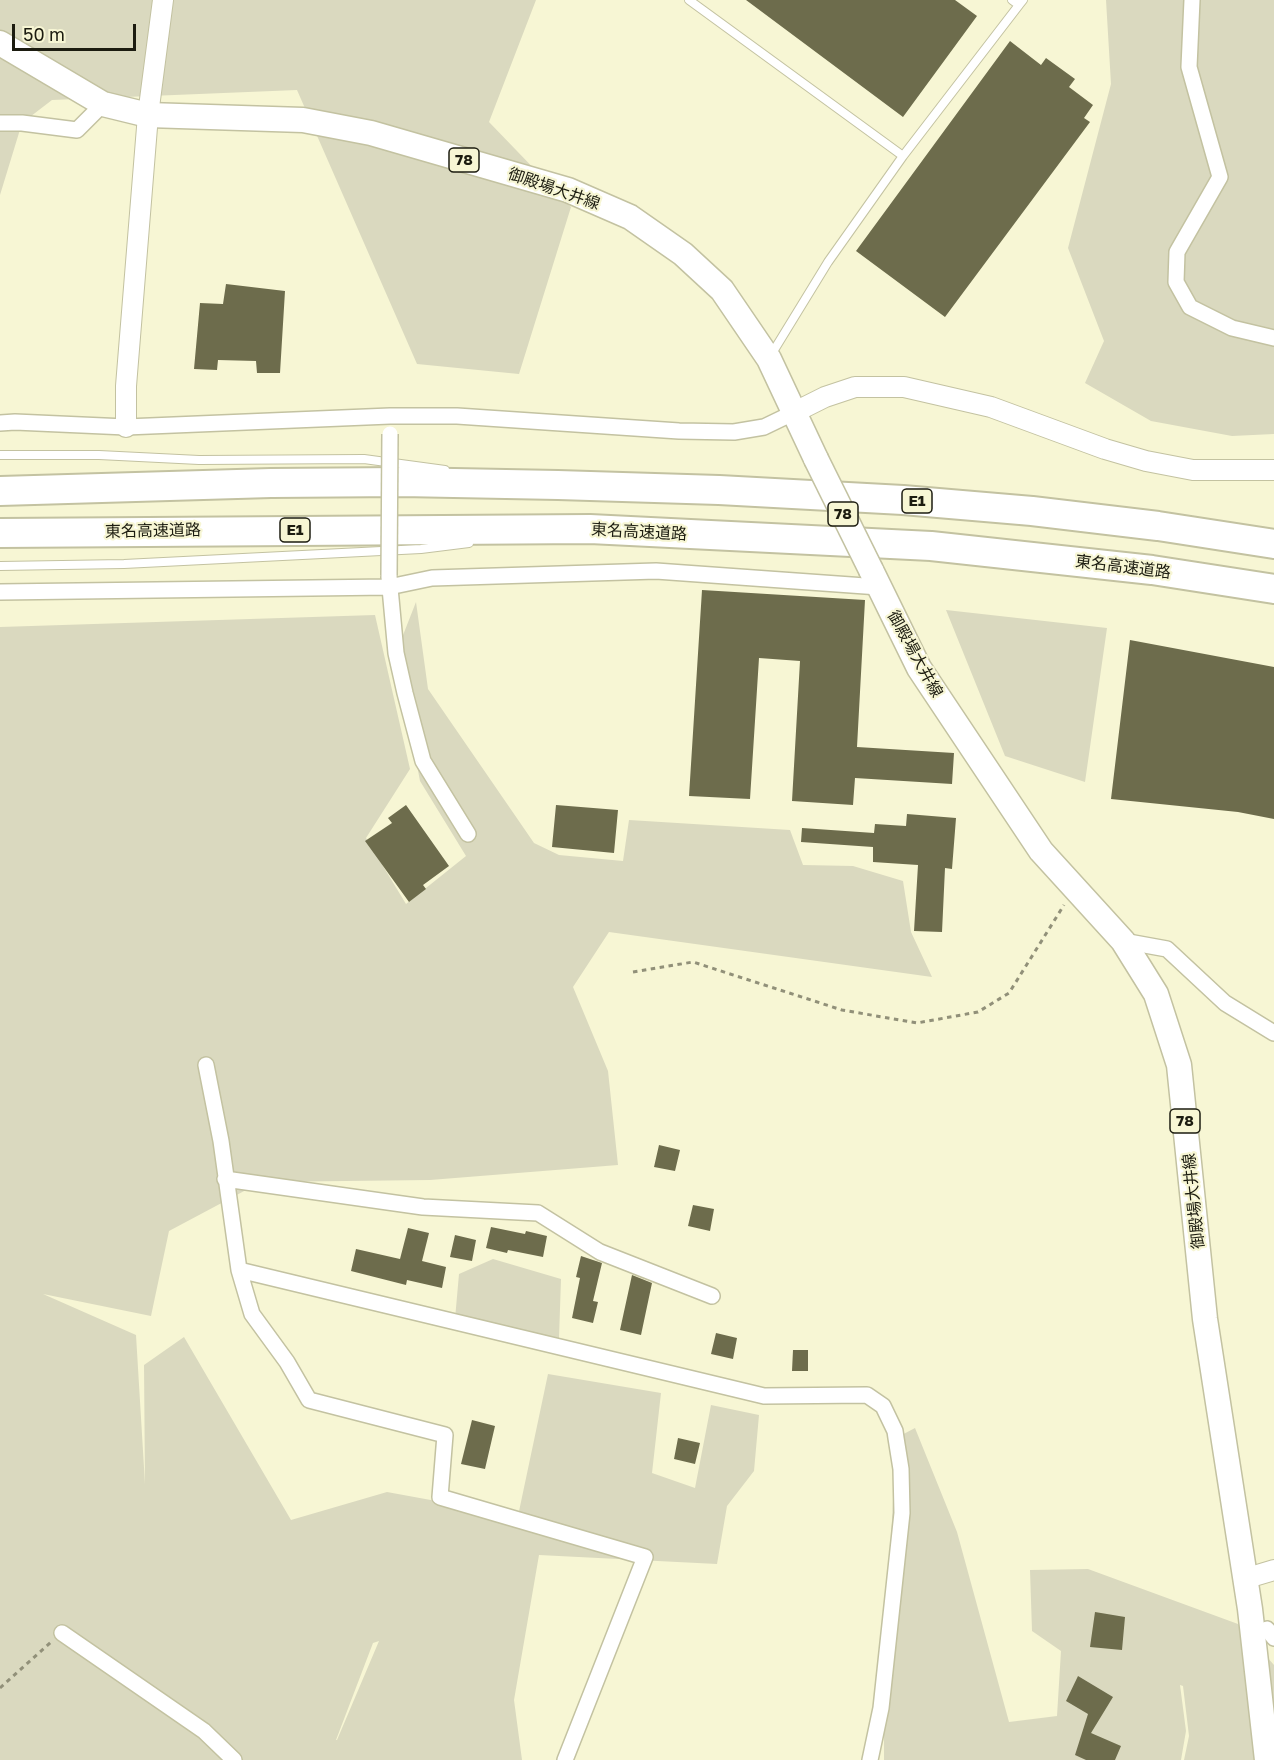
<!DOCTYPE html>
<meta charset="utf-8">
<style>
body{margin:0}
#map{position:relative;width:1274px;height:1760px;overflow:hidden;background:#f7f6d4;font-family:"Golos Text",sans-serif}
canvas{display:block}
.scale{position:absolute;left:12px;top:24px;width:124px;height:27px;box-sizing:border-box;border:3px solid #1c1c10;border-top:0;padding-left:8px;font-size:18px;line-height:21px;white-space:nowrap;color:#1c1c10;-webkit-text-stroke:4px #f7f6d4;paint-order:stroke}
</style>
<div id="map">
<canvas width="1274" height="1760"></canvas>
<div class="scale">50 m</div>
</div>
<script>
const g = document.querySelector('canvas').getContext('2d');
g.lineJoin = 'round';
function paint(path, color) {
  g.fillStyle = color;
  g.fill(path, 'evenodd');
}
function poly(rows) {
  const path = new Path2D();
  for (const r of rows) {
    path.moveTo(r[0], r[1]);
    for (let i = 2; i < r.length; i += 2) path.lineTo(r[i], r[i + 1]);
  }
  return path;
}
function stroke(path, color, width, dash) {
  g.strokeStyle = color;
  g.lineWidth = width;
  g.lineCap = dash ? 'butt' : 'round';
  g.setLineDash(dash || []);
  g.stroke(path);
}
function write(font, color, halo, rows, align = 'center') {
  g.font = font + ' "Golos Text","Noto Sans JP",sans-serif';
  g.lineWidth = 4.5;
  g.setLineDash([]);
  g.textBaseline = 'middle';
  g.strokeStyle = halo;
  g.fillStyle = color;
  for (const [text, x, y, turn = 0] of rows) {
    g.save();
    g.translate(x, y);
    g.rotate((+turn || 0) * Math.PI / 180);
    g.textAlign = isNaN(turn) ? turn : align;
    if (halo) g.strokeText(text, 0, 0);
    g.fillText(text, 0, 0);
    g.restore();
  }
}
paint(poly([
 [0,0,536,0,489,122,571,207,519,374,417,364,297,90,52,100,22,123,0,195],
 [1106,0,1274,0,1274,434,1232,436,1151,421,1085,383,1104,341,1068,248,1111,84],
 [416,602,428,689,534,843,559,855,623,861,629,820,790,830,803,865,853,866,903,881,911,932,932,977,609,932,573,987,608,1071,618,1165,430,1180,261,1182,169,1231,151,1316,43,1294,136,1335,145,1484,144,1365,184,1337,291,1520,387,1492,518,1516,548,1374,661,1393,652,1473,695,1488,711,1405,759,1415,754,1471,727,1506,717,1564,539,1555,514,1700,522,1760,0,1760,0,627,375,615,410,769,366,838,406,904,466,856,420,781,396,653],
 [379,1641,337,1740,336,1740,373,1643],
 [946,610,1107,628,1085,782,1005,756],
 [493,1259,561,1279,559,1338,477,1328,455,1319,459,1274],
 [915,1428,957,1532,1009,1722,1057,1716,1061,1651,1032,1631,1030,1570,1088,1569,1238,1624,1274,1665,1274,1760,1184,1760,1189,1736,1183,1686,1180,1685,1186,1731,1181,1760,884,1760,884,1684,896,1438]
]), '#dad9bf');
paint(poly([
 [746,0,955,0,977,16,903,117],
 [1010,41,1041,65,1046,58,1075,79,1069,87,1093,105,1084,118,1090,122,945,317,856,251],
 [226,284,285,291,280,373,257,373,256,361,218,360,217,370,194,369,200,303,223,304],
 [702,590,865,600,857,747,954,753,952,784,855,778,853,805,792,801,800,661,759,658,750,799,689,796],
 [1130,640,1274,667,1274,819,1238,812,1111,799],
 [406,805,449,866,423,885,426,889,409,902,365,841,392,823,388,818],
 [556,805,618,810,614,853,552,847],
 [907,814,956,818,952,869,945,868,942,932,914,931,918,865,873,862,873,847,801,842,802,828,874,833,875,824,906,826],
 [659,1145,680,1150,675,1171,654,1167],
 [693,1205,714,1209,710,1231,688,1226],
 [491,1227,525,1234,526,1231,547,1236,543,1257,508,1250,507,1253,486,1248],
 [408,1228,429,1233,422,1261,446,1267,442,1288,407,1280,406,1285,351,1271,356,1249,400,1259],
 [455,1235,476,1240,472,1261,450,1257],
 [581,1256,602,1263,593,1301,598,1302,593,1323,572,1318,580,1278,576,1277],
 [632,1275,652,1283,641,1335,620,1330],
 [716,1333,737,1338,733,1359,711,1354],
 [793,1350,808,1350,808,1371,792,1371],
 [472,1420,495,1426,485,1469,461,1464],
 [678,1438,700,1443,695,1464,674,1459],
 [1095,1612,1125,1617,1122,1650,1090,1647],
 [1078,1676,1113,1697,1091,1733,1121,1746,1115,1760,1086,1760,1075,1755,1088,1714,1066,1701]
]), '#6d6c4c');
const service = poly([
 [689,0,903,156,828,262,771,355],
 [1012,0,1019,5,1023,0],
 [903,156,1019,5],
 [0,455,99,455,199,460,364,459,445,470],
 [0,566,124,564,421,549,469,543]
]);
const minor = poly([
 [1192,0,1189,67,1220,177,1177,252,1176,282,1190,307,1232,328,1274,338],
 [0,123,22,123,77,130,103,104],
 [0,423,15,422,126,427,390,416,457,416,679,431,734,432,764,427,793,413],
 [389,577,396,653,405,693,423,761,468,834],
 [0,592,389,587,432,578,656,571,879,587],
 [1123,941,1167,949,1225,1003,1274,1033],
 [206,1065,221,1141,239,1270,764,1396,867,1395,883,1406,895,1431,896,1438,901,1469,902,1513,881,1708,870,1760],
 [225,1179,423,1207,538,1213,600,1252,712,1296],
 [239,1270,252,1314,287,1362,309,1400,445,1435,440,1497,645,1557,565,1760],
 [1267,1629,1274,1638],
 [62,1633,204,1731,234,1760]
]);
const tertiary = poly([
 [793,413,825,397,855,387,904,387,991,407,1105,449,1146,461,1193,470,1274,470],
 [126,427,126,386,148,115,163,0],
 [1244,1579,1274,1570]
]);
const primary = poly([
 [0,43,103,104,148,115,303,120,371,133,568,190,630,217,683,254,722,290,769,359,816,459],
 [871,570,919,668,1041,851,1123,941,1156,994,1179,1065,1205,1319,1250,1609,1267,1760]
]);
const motorway = poly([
 [0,491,271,483,402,482,558,485,719,490,903,500,1032,511,1158,526,1274,544],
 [0,533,590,529,931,546,1152,570,1274,589]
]);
stroke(service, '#c3c2a1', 10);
stroke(minor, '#c3c2a1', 18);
stroke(tertiary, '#c3c2a1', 22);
stroke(primary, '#c3c2a1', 27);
stroke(motorway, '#c3c2a1', 32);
stroke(poly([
 [633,972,693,962,842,1010,917,1023,978,1012,1009,993,1064,905],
 [0,1688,51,1642]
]), '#919079', 3, [4.5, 4.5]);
stroke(service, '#fff', 8);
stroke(minor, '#fff', 15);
stroke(tertiary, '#fff', 20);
stroke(primary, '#fff', 24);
stroke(motorway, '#fff', 28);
const minorBridge = poly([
 [389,575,390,434]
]);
const primaryBridge = poly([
 [816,459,871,570]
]);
stroke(minorBridge, '#c3c2a1', 18, []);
stroke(primaryBridge, '#c3c2a1', 27, []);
stroke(minorBridge, '#fff', 15);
stroke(primaryBridge, '#fff', 24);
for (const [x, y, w] of [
 [464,160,30],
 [917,501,30],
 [843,514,30],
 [295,530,30],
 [1185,1121,30]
]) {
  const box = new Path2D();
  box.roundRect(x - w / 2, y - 12, w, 24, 4.5);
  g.fillStyle = '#f7f6d4';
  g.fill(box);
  stroke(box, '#1c1c10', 1.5);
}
write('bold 15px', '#1c1c10', null, [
 ["78",464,160],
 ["E1",917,501],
 ["78",843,514],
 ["E1",295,530],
 ["78",1185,1121]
]);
write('16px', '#1c1c10', '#f7f6d4', [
 ["御殿場大井線",554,189,19],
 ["東名高速道路",153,531,-1],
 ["東名高速道路",639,532,3],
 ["東名高速道路",1123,567,7],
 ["御殿場大井線",915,654,61],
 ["御殿場大井線",1194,1201,-96]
]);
</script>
